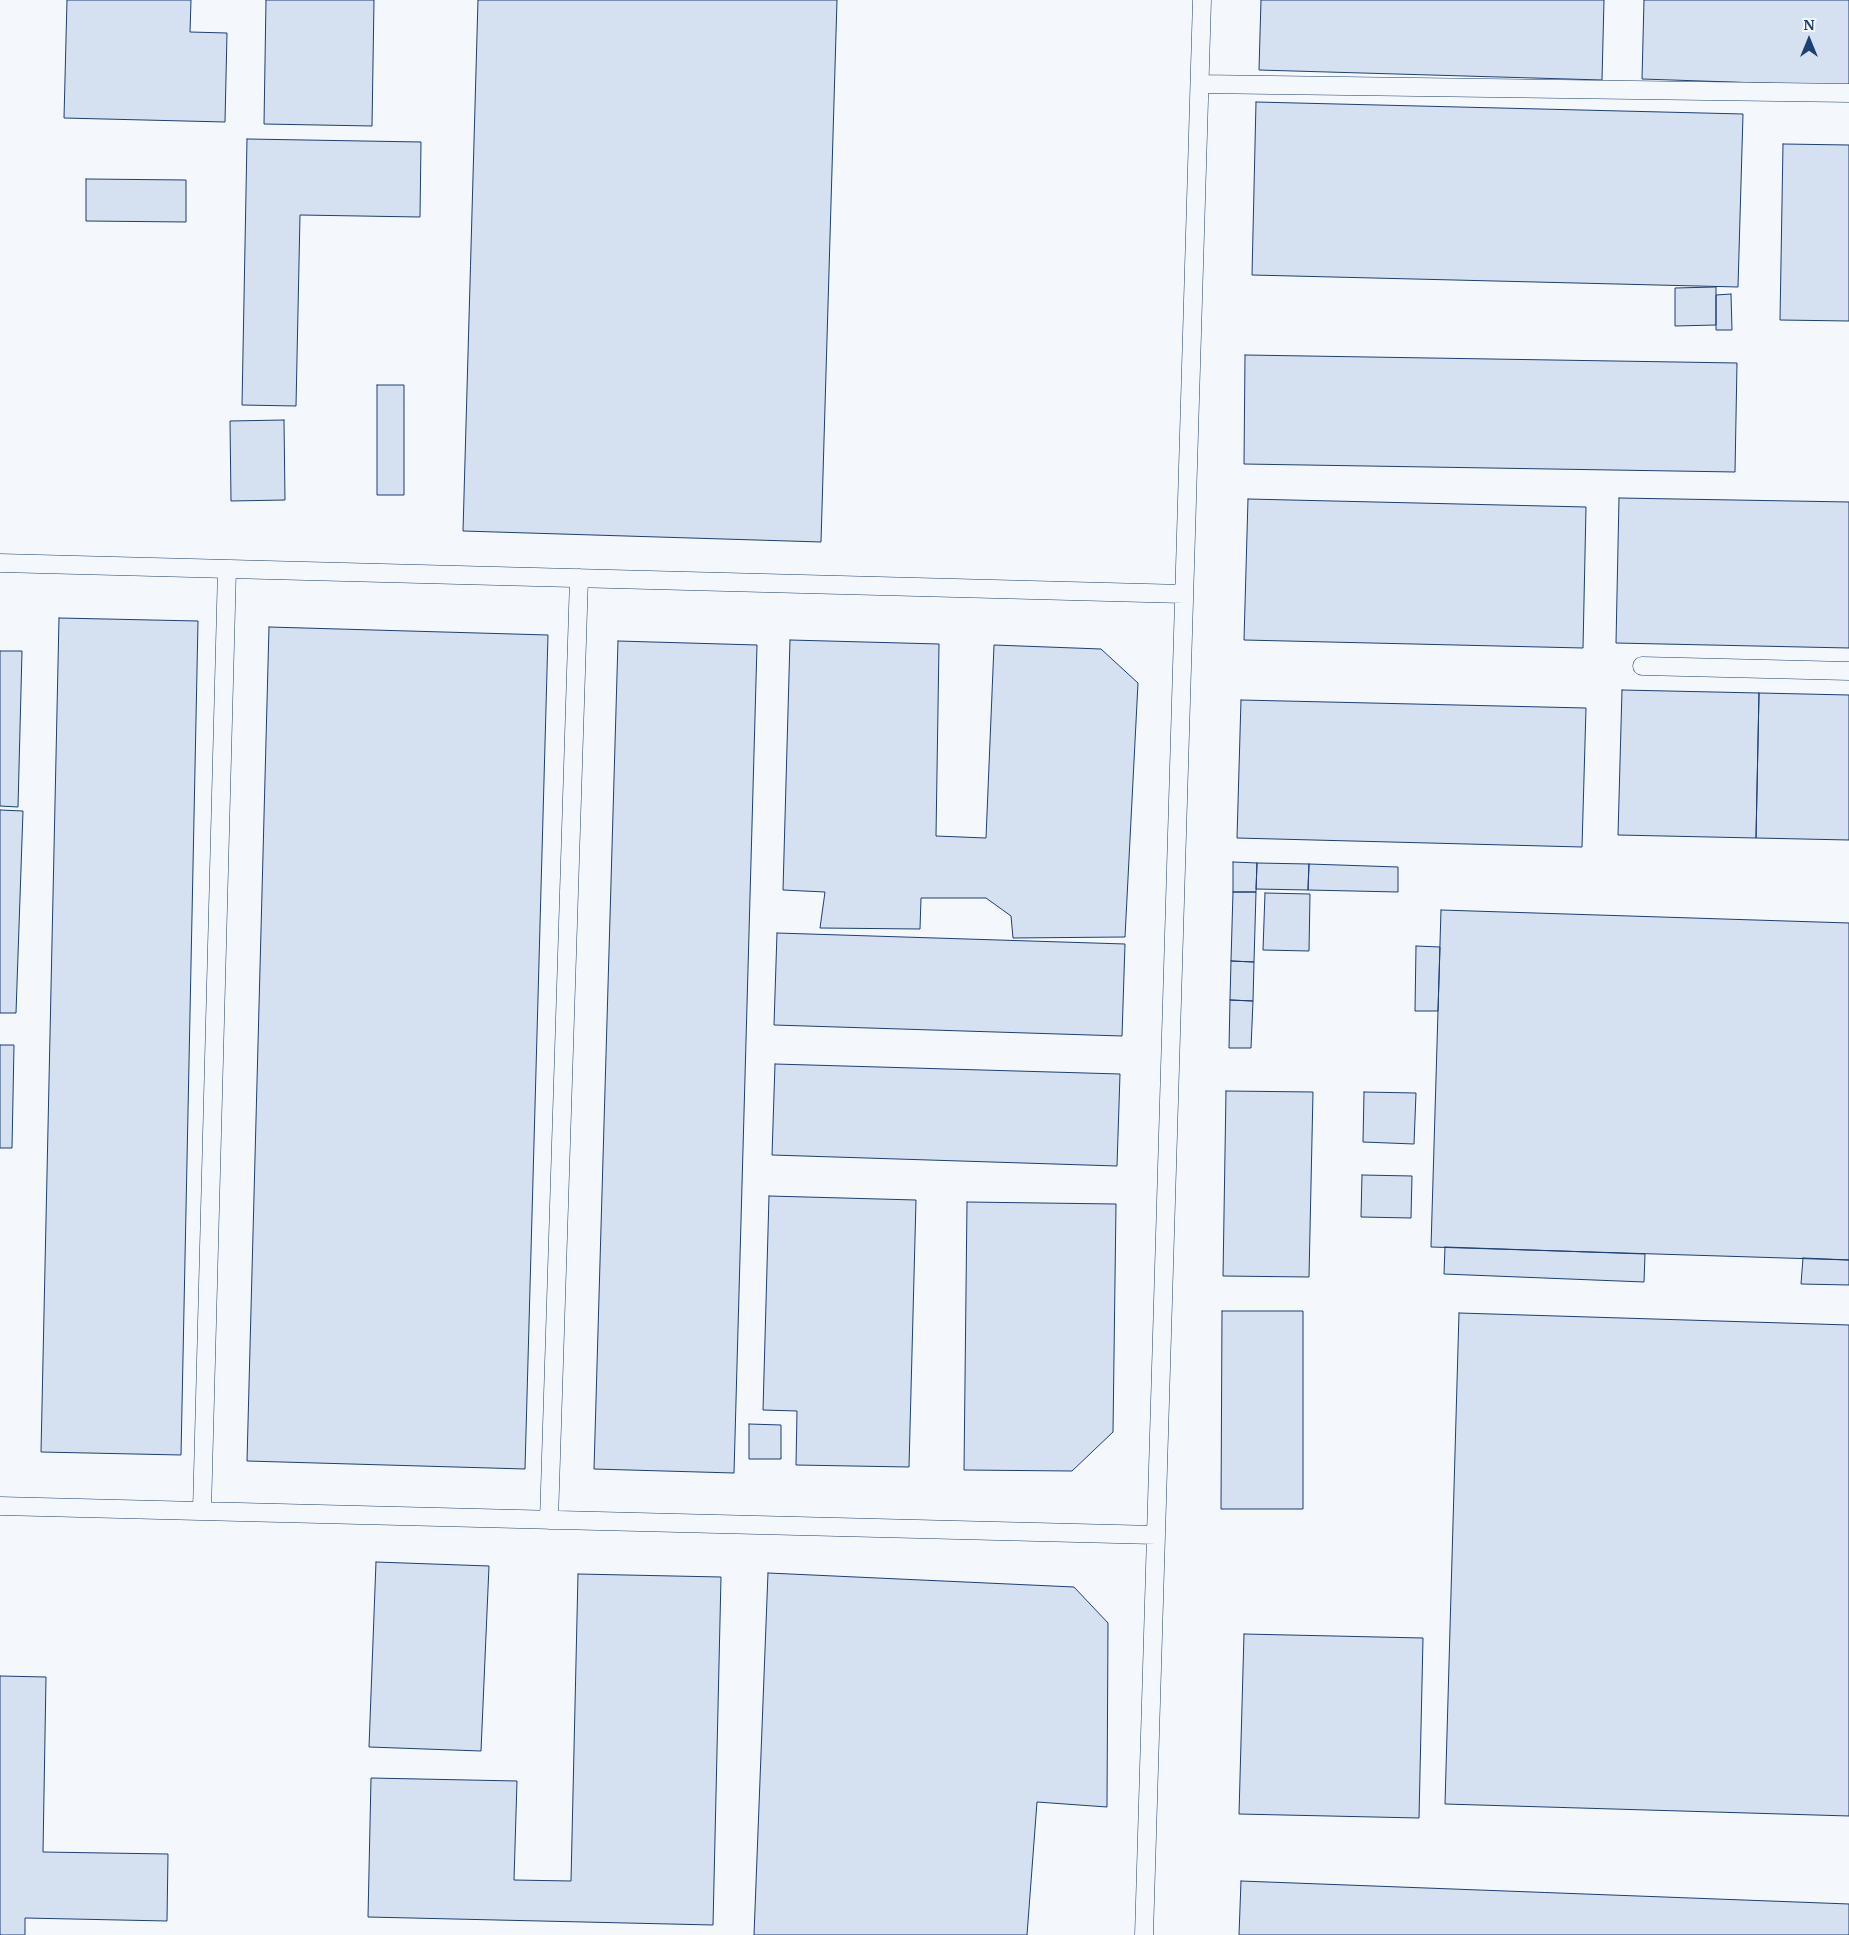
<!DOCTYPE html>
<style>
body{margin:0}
#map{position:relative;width:1849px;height:1935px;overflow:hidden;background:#f4f7fb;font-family:Merriweather,serif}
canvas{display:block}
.north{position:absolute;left:1784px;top:15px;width:50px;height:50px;-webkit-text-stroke:4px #f4f7fb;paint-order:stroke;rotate:0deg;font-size:14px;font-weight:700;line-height:20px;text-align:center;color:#1d3f73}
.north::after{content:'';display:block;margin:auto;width:18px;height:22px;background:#1d3f73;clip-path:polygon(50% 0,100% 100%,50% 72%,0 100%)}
</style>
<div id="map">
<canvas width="1849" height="1935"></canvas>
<div class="north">N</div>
</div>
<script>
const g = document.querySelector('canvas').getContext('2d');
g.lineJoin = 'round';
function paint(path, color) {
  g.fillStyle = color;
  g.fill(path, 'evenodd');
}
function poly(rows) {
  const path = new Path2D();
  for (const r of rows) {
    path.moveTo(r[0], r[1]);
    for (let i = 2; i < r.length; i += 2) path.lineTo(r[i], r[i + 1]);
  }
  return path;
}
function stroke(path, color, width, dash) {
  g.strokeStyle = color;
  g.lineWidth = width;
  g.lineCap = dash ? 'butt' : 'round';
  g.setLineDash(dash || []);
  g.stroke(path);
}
const building = poly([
 [67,0,191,0,190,32,227,33,225,122,64,118,67,0],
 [266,0,374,0,372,126,264,124,266,0],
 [478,0,837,0,821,542,463,531,478,0],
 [1261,0,1604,0,1602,80,1259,70,1261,0],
 [1644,0,1849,0,1849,86,1642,79,1644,0],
 [1256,102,1743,114,1738,287,1252,275,1256,102],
 [247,139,421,142,420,217,300,215,296,406,242,405,247,139],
 [1783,144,1849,145,1849,321,1780,320,1783,144],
 [86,179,186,180,186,222,86,221,86,179],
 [1716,287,1716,325,1675,326,1675,288,1716,287],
 [1731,294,1732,330,1716,330,1716,295,1731,294],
 [1245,355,1737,363,1735,472,1244,464,1245,355],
 [377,385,404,385,404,495,377,495,377,385],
 [284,420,285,500,231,501,230,421,284,420],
 [1619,498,1849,502,1849,648,1616,643,1619,498],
 [1248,499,1586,507,1583,648,1244,640,1248,499],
 [59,618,198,621,181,1455,41,1452,59,618],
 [269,627,548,635,525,1469,247,1461,269,627],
 [790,640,939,644,936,836,986,838,994,645,1101,649,1138,683,1125,937,1013,938,1011,916,986,898,921,898,920,929,820,928,825,892,783,890,790,640],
 [618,641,757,645,734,1473,594,1469,618,641],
 [0,651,22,651,18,807,0,806,0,651],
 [1622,690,1759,693,1756,838,1618,835,1622,690],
 [1759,693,1849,695,1849,840,1756,838,1759,693],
 [1241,700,1586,708,1582,847,1237,838,1241,700],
 [0,810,23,811,16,1013,0,1013,0,810],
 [1233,862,1257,863,1256,892,1233,892,1233,862],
 [1257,863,1309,864,1308,890,1256,889,1257,863],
 [1309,864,1398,867,1398,892,1308,890,1309,864],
 [1233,892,1256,892,1254,962,1231,961,1233,892],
 [1265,893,1310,894,1309,951,1263,950,1265,893],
 [1441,910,1849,923,1849,1260,1431,1247,1441,910],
 [777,933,1125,944,1122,1036,774,1025,777,933],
 [1416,946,1440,947,1438,1011,1415,1011,1416,946],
 [1231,961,1254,962,1253,1001,1230,1000,1231,961],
 [1230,1000,1253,1001,1251,1048,1229,1048,1230,1000],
 [0,1045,14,1045,12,1148,0,1148,0,1045],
 [775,1064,1120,1074,1117,1166,772,1155,775,1064],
 [1226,1091,1313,1092,1309,1277,1223,1276,1226,1091],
 [1364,1092,1416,1093,1414,1144,1363,1142,1364,1092],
 [1362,1175,1412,1176,1411,1218,1361,1217,1362,1175],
 [769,1196,916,1200,909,1467,796,1465,797,1411,763,1410,769,1196],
 [967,1202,1116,1204,1113,1432,1072,1471,964,1470,967,1202],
 [1445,1247,1645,1254,1644,1282,1444,1274,1445,1247],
 [1803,1258,1849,1260,1849,1285,1801,1284,1803,1258],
 [1222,1311,1303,1311,1303,1509,1221,1509,1222,1311],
 [1459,1313,1849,1325,1849,1816,1445,1804,1459,1313],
 [749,1424,781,1425,781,1459,749,1459,749,1424],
 [376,1562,489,1566,481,1751,369,1747,376,1562],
 [768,1573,1074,1587,1108,1623,1107,1807,1037,1802,1027,1935,754,1935,768,1573],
 [578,1574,721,1577,713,1925,368,1917,371,1778,517,1781,514,1880,571,1881,578,1574],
 [1244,1634,1423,1638,1419,1818,1239,1814,1244,1634],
 [0,1676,46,1677,43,1852,168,1854,167,1921,25,1918,25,1935,0,1935,0,1676],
 [1241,1881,1849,1904,1849,1935,1239,1935,1241,1881]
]);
paint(building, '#d5e0f0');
stroke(building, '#1d3f73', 1);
const service = poly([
 [1200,84,1849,93],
 [0,563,1184,594],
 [1642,666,1849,671],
 [0,1506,1156,1535],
 [202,1511,227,569],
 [549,1520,579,578],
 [1144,1935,1202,0]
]);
stroke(service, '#1d3f73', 19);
stroke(service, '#f4f7fb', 18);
</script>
